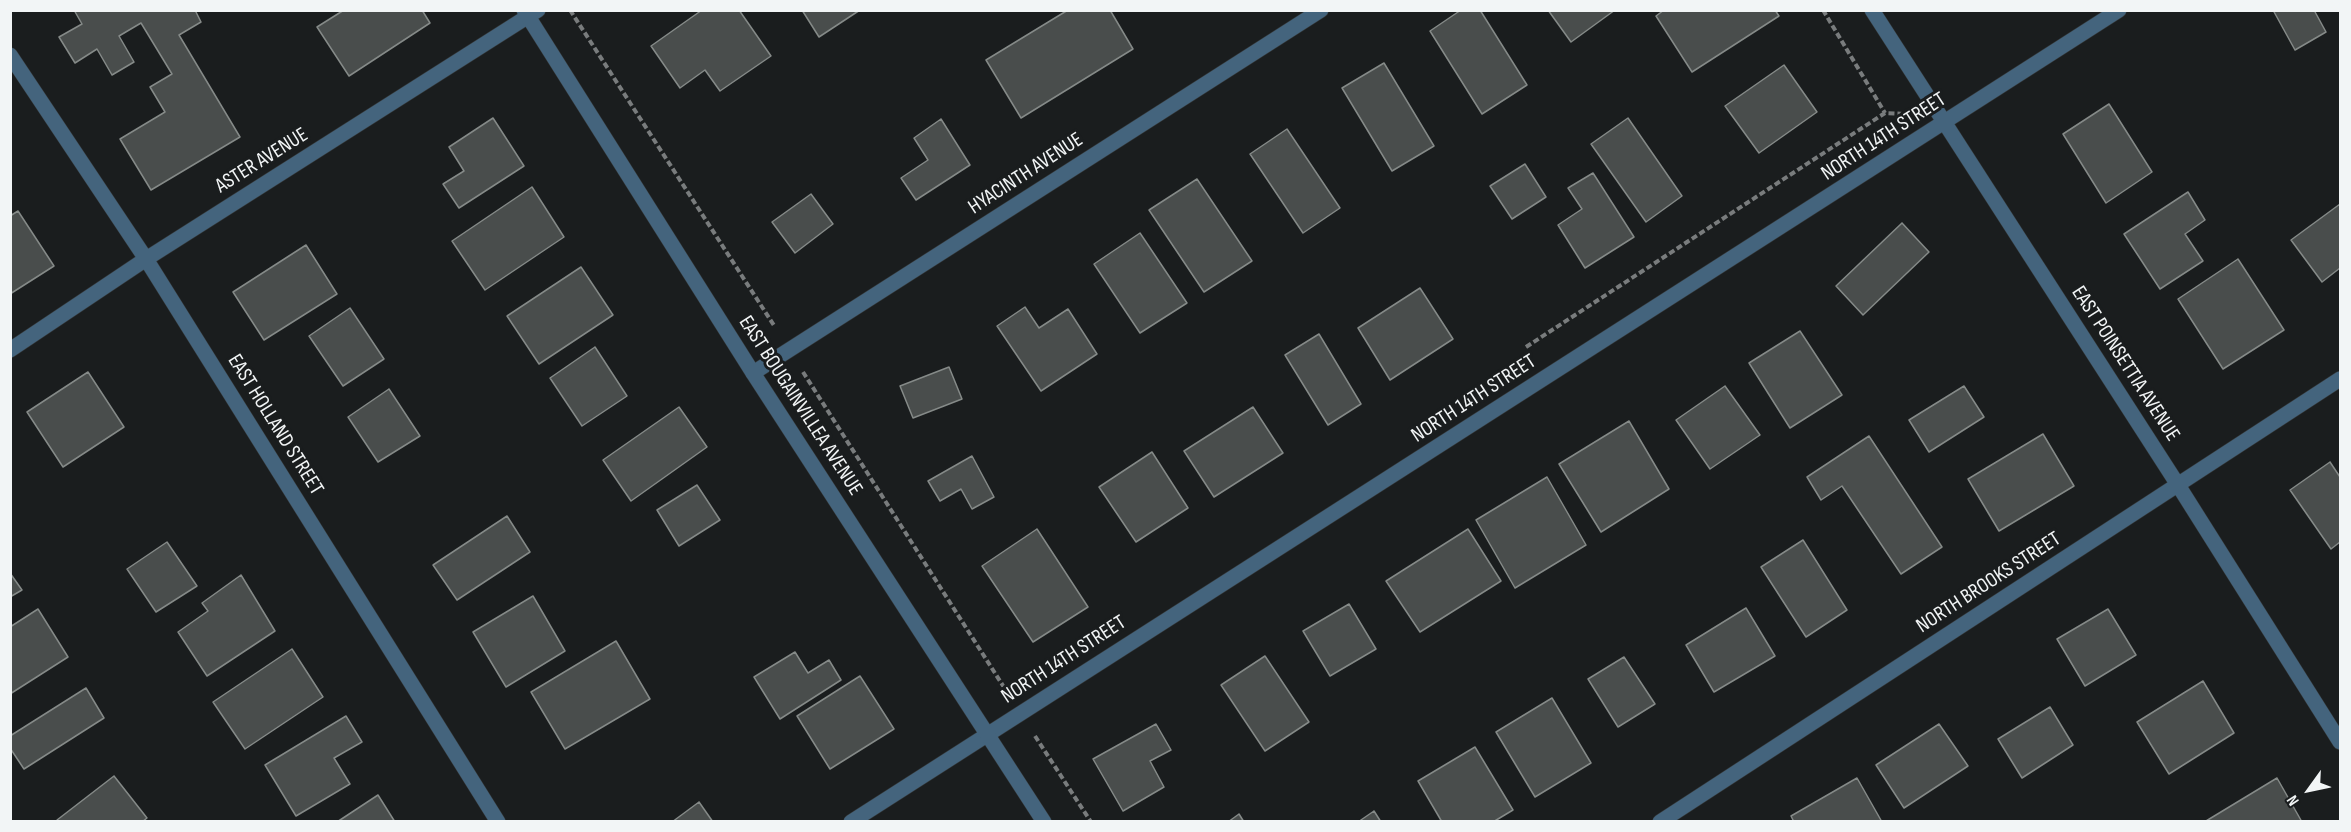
<!DOCTYPE html>
<style>
body{margin:0}
#map{position:relative;width:2351px;height:832px;overflow:hidden;background:#1a1d1e;font-family:"Sofia Sans Condensed",sans-serif}
canvas{display:block}
.frame{position:absolute;inset:0;border:12px solid #f2f5f6;pointer-events:none}
.north{position:absolute;left:2279px;top:760px;width:60px;height:60px;-webkit-text-stroke:4px #1a1d1e;paint-order:stroke;rotate:237deg;font-size:16px;font-weight:700;line-height:24px;text-align:center;color:#f2f5f6}
.north::after{content:'';display:block;margin:auto;width:21px;height:27px;background:#f2f5f6;clip-path:polygon(50% 0,100% 100%,50% 72%,0 100%)}
</style>
<div id="map">
<canvas width="2351" height="832"></canvas>
<div class="frame"></div>
<div class="north">N</div>
</div>
<script>
const g = document.querySelector('canvas').getContext('2d');
g.lineJoin = 'round';
function paint(path, color) {
  g.fillStyle = color;
  g.fill(path, 'evenodd');
}
function poly(rows) {
  const path = new Path2D();
  for (const r of rows) {
    path.moveTo(r[0], r[1]);
    for (let i = 2; i < r.length; i += 2) path.lineTo(r[i], r[i + 1]);
  }
  return path;
}
function stroke(path, color, width, dash) {
  g.strokeStyle = color;
  g.lineWidth = width;
  g.lineCap = dash ? 'butt' : 'round';
  g.setLineDash(dash || []);
  g.stroke(path);
}
function write(font, color, halo, rows, align = 'center') {
  g.font = font + ' "Sofia Sans Condensed",sans-serif';
  g.lineWidth = 6;
  g.setLineDash([]);
  g.textBaseline = 'middle';
  g.strokeStyle = halo;
  g.fillStyle = color;
  for (const [text, x, y, turn = 0] of rows) {
    g.save();
    g.translate(x, y);
    g.rotate((+turn || 0) * Math.PI / 180);
    g.textAlign = isNaN(turn) ? turn : align;
    if (halo) g.strokeText(text, 0, 0);
    g.fillText(text, 0, 0);
    g.restore();
  }
}
const building = poly([
 [74,10,195,10,201,22,179,35,240,137,151,190,120,139,165,112,150,87,172,74,141,23,119,36,134,62,112,75,97,49,75,63,59,37,82,24,74,10],
 [344,10,422,10,430,23,349,76,317,27,344,10],
 [702,10,739,10,771,56,720,91,705,70,680,88,651,46,702,10],
 [802,10,860,10,819,37,802,10],
 [1068,10,1110,10,1133,49,1021,118,986,60,1068,10],
 [1461,10,1480,10,1527,85,1482,114,1430,31,1461,10],
 [1548,10,1615,10,1571,42,1548,10],
 [1664,10,1775,10,1779,16,1692,72,1656,16,1664,10],
 [2273,10,2314,10,2326,32,2295,50,2273,10],
 [1384,63,1434,146,1392,171,1342,88,1384,63],
 [1784,65,1817,112,1759,153,1725,106,1784,65],
 [2109,104,2152,172,2106,203,2063,134,2109,104],
 [493,118,524,166,459,208,443,184,464,171,449,147,493,118],
 [1628,118,1682,196,1646,222,1591,144,1628,118],
 [941,119,970,165,916,200,901,178,928,160,914,138,941,119],
 [1287,129,1340,208,1303,233,1250,154,1287,129],
 [1525,164,1546,197,1512,219,1490,186,1525,164],
 [1593,173,1634,237,1585,268,1558,225,1582,209,1568,188,1593,173],
 [1197,179,1252,261,1204,292,1149,210,1197,179],
 [532,187,564,237,485,290,452,241,532,187],
 [2188,192,2205,220,2185,234,2203,261,2160,289,2124,234,2188,192],
 [811,194,833,224,795,253,772,222,811,194],
 [2340,204,2340,268,2322,282,2291,240,2340,204],
 [18,211,54,266,10,294,10,216,18,211],
 [1902,223,1929,252,1863,315,1836,286,1902,223],
 [1140,233,1187,303,1140,333,1094,264,1140,233],
 [306,245,337,294,264,340,233,292,306,245],
 [2238,259,2284,330,2223,369,2178,299,2238,259],
 [581,267,613,315,539,364,507,316,581,267],
 [1420,288,1453,339,1390,380,1358,328,1420,288],
 [1025,307,1039,328,1068,309,1097,354,1041,391,997,326,1025,307],
 [350,308,384,359,343,386,309,336,350,308],
 [1800,331,1842,395,1790,428,1749,363,1800,331],
 [1319,334,1361,404,1328,425,1285,355,1319,334],
 [595,347,627,396,582,426,550,378,595,347],
 [949,367,962,399,913,418,900,386,949,367],
 [88,372,124,427,63,467,27,412,88,372],
 [1725,386,1760,435,1710,469,1676,420,1725,386],
 [1964,386,1984,417,1929,452,1909,420,1964,386],
 [389,389,420,436,378,462,348,417,389,389],
 [679,407,707,447,631,501,603,460,679,407],
 [1253,407,1283,453,1214,497,1184,451,1253,407],
 [1629,421,1669,489,1601,532,1559,464,1629,421],
 [2043,434,2074,486,1999,531,1968,479,2043,434],
 [1869,436,1942,547,1901,574,1842,486,1821,500,1807,477,1869,436],
 [1152,452,1188,508,1136,542,1099,487,1152,452],
 [972,456,994,497,972,509,961,489,940,501,928,481,972,456],
 [2330,462,2340,477,2340,542,2331,549,2290,490,2330,462],
 [1547,477,1586,545,1515,588,1476,520,1547,477],
 [697,485,720,520,679,546,657,510,697,485],
 [507,516,530,552,457,600,433,565,507,516],
 [1037,529,1088,607,1033,642,982,566,1037,529],
 [1468,529,1501,581,1420,632,1386,581,1468,529],
 [1803,540,1847,610,1806,637,1761,567,1803,540],
 [167,542,197,586,156,612,127,569,167,542],
 [10,573,22,590,10,597,10,573],
 [241,575,275,631,207,676,178,632,208,611,202,603,241,575],
 [533,596,565,651,506,687,473,632,533,596],
 [1349,604,1376,649,1330,676,1303,631,1349,604],
 [1746,608,1775,656,1714,692,1686,645,1746,608],
 [38,609,68,657,10,694,10,627,38,609],
 [2108,609,2136,655,2085,686,2057,639,2108,609],
 [616,641,650,699,565,749,531,692,616,641],
 [292,649,323,697,245,749,213,702,292,649],
 [795,652,808,673,829,660,841,680,780,719,754,677,795,652],
 [1265,656,1309,722,1265,751,1221,685,1265,656],
 [1624,657,1655,704,1618,727,1588,679,1624,657],
 [860,676,894,729,830,769,797,716,860,676],
 [2203,681,2234,733,2169,774,2137,722,2203,681],
 [86,688,104,718,24,769,10,748,10,736,86,688],
 [1552,698,1591,763,1535,797,1496,732,1552,698],
 [2050,707,2073,745,2022,778,1998,739,2050,707],
 [346,716,362,742,334,758,350,784,296,816,265,765,346,716],
 [1156,724,1171,750,1150,761,1164,787,1123,811,1093,759,1156,724],
 [1939,724,1968,766,1904,808,1876,765,1939,724],
 [1475,747,1513,810,1493,822,1442,822,1418,781,1475,747],
 [114,776,147,818,142,822,58,822,57,820,114,776],
 [1857,778,1882,822,1794,822,1791,816,1857,778],
 [2277,778,2302,822,2206,822,2206,821,2277,778],
 [378,795,395,822,337,822,378,795],
 [699,802,713,822,672,822,699,802],
 [1374,811,1381,822,1358,822,1374,811],
 [1239,814,1244,822,1228,822,1239,814]
]);
paint(building, '#494d4c');
stroke(building, '#858a88', 1.5);
const minor = poly([
 [1872,10,2178,485,2340,742],
 [10,55,146,259,498,822],
 [10,350,146,259,538,10],
 [753,373,1321,10],
 [851,822,2119,10],
 [1660,822,2340,379]
]);
const tertiary = poly([
 [524,10,753,373,1044,822]
]);
stroke(minor, '#343738', 16);
stroke(tertiary, '#343738', 16);
stroke(poly([
 [570,10,775,327],
 [1823,10,1885,113],
 [1526,347,1885,113,1906,114],
 [803,372,1007,692],
 [1035,736,1091,822]
]), '#797c7d', 4, [6, 3]);
stroke(minor, '#44647d', 15);
stroke(tertiary, '#44647d', 15);
write('21px', '#f2f5f6', '#1a1d1e', [
 ["NORTH 14TH STREET",1884,137,-33],
 ["ASTER AVENUE",262,161,-32],
 ["HYACINTH AVENUE",1026,174,-33],
 ["EAST POINSETTIA AVENUE",2125,364,57],
 ["NORTH 14TH STREET",1474,399,-33],
 ["EAST BOUGAINVILLEA AVENUE",800,406,57],
 ["EAST HOLLAND STREET",275,425,58],
 ["NORTH BROOKS STREET",1989,583,-33],
 ["NORTH 14TH STREET",1064,660,-33]
]);
</script>
